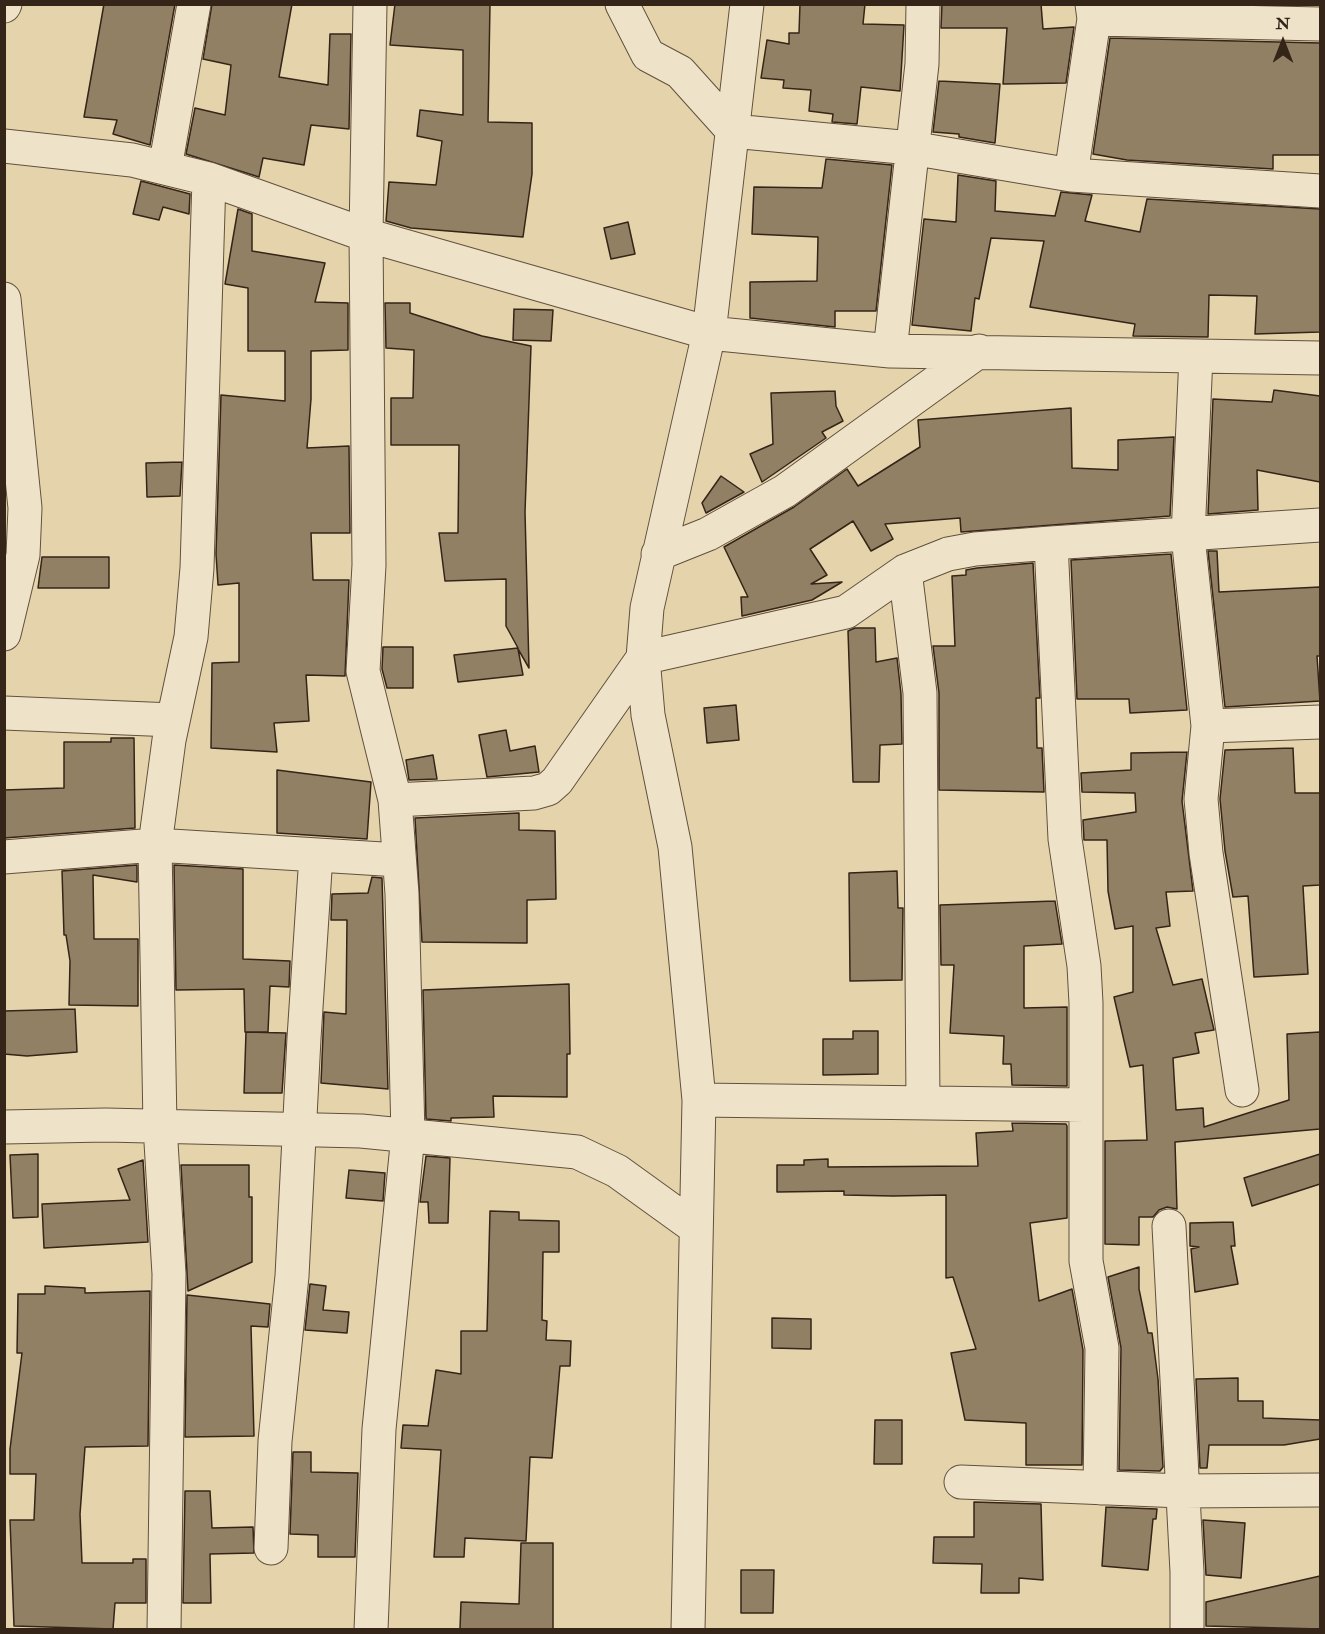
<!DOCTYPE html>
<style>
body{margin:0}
#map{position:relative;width:1325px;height:1634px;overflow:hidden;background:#e5d4ab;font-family:"IM FELL Double Pica",serif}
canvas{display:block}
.frame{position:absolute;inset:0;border:6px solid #352418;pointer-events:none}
.north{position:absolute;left:1253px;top:12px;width:60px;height:60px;-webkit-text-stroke:4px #eee3c8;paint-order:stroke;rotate:0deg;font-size:16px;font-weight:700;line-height:24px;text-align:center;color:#352418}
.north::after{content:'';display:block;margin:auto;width:21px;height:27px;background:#352418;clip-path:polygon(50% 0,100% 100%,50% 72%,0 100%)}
</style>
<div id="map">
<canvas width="1325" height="1634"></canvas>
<div class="frame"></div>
<div class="north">N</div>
</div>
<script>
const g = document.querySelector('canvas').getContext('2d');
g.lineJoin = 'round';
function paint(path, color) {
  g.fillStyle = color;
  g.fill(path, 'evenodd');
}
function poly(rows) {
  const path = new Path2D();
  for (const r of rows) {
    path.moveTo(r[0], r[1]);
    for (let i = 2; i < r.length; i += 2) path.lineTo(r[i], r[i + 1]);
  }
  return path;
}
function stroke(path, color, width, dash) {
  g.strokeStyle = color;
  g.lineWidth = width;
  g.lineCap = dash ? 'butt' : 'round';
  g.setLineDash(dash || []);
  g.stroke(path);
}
const building = poly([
 [104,4,175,4,150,145,113,134,117,120,84,117,104,4],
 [212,4,292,4,279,77,328,85,330,34,351,34,349,129,311,125,304,165,263,158,259,177,186,154,195,108,225,115,231,65,203,59,212,4],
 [395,4,490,4,488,122,532,123,532,174,523,237,411,228,386,221,389,182,436,185,442,141,417,136,420,110,463,115,463,50,390,45,395,4],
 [800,4,865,4,863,24,904,25,900,91,861,87,857,124,832,122,833,114,809,111,811,90,783,88,784,80,761,78,767,40,789,44,789,33,799,33,800,4],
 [942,4,1041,4,1043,29,1074,27,1066,83,1003,84,1007,28,941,28,942,4],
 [1110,38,1320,43,1320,155,1273,155,1273,169,1127,160,1093,154,1110,38],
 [939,81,1000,84,995,143,959,137,959,134,933,132,939,81],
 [826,159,892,165,876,311,835,311,835,327,750,318,750,282,817,281,818,237,752,234,754,187,822,188,826,159],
 [958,175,996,181,995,211,1055,216,1061,192,1092,195,1085,221,1140,232,1147,199,1320,209,1320,332,1255,334,1257,296,1209,295,1208,337,1133,336,1135,324,1030,307,1044,241,991,238,979,299,975,298,971,331,912,325,924,219,956,222,958,175],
 [141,181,190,194,189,214,163,207,159,220,133,214,141,181],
 [238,209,252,214,252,251,325,263,315,302,348,303,348,350,311,351,311,399,307,448,349,446,350,533,311,533,313,580,349,580,345,676,306,675,309,721,274,723,277,752,211,748,212,663,239,662,239,583,218,585,216,554,221,395,285,401,285,351,248,351,248,288,225,284,238,209],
 [628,222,635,254,611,259,604,228,628,222],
 [385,303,410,303,410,313,482,336,531,346,525,512,529,668,518,649,523,675,458,682,454,655,518,648,506,626,506,579,445,581,439,533,458,533,459,445,391,445,391,398,413,398,414,350,386,348,385,303],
 [514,309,553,310,551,341,513,340,514,309],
 [1274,390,1320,396,1320,482,1257,470,1258,510,1208,514,1213,399,1272,402,1274,390],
 [835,391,836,406,843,421,822,432,826,438,762,482,750,454,773,444,771,393,835,391],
 [1071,408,1072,468,1118,470,1118,440,1174,437,1170,516,961,532,960,518,885,524,893,539,871,551,853,521,810,549,827,575,811,584,842,582,812,600,742,616,741,597,748,597,724,547,794,507,847,469,858,486,920,447,918,420,1071,408],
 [182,462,180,496,147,497,146,463,182,462],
 [721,476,744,492,706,513,702,503,721,476],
 [1208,551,1217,551,1219,592,1320,587,1320,656,1317,656,1320,701,1225,707,1208,551],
 [1171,554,1187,710,1130,713,1129,699,1077,699,1071,560,1171,554],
 [42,557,109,557,109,588,38,588,42,557],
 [1033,563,1040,698,1036,698,1037,748,1042,748,1044,792,939,790,939,693,933,646,955,646,952,576,966,575,966,570,977,568,1033,563],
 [855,628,875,628,876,662,897,658,901,694,902,744,880,745,879,782,853,782,848,631,855,628],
 [383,647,413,647,413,688,387,688,382,669,383,647],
 [736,705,739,740,707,743,704,708,736,705],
 [506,730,510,751,535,746,539,772,487,777,479,735,506,730],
 [111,738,134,738,135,828,4,838,4,790,64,788,64,742,111,742,111,738],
 [1293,748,1295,793,1320,793,1320,885,1303,886,1308,974,1254,977,1248,896,1233,897,1225,851,1220,799,1225,750,1293,748],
 [1187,752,1182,801,1193,891,1166,892,1170,926,1156,928,1173,985,1202,979,1214,1030,1195,1033,1199,1053,1173,1058,1176,1110,1203,1108,1204,1127,1289,1100,1287,1034,1320,1032,1320,1129,1175,1142,1177,1209,1167,1207,1159,1210,1153,1217,1139,1217,1139,1245,1105,1244,1105,1141,1147,1140,1143,1065,1130,1067,1114,997,1133,992,1133,926,1115,929,1108,891,1107,840,1084,840,1083,820,1136,812,1135,793,1082,792,1081,773,1131,770,1131,753,1187,752],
 [433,755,437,779,409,780,406,760,433,755],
 [277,770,371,782,367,839,277,833,277,770],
 [519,813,519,830,555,831,556,899,527,900,527,943,422,942,415,818,519,813],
 [137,865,137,882,93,875,94,939,138,939,138,1006,69,1005,70,961,66,935,64,935,62,871,137,865],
 [174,865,243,869,243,959,290,961,289,987,270,986,268,1032,245,1032,244,989,176,990,174,865],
 [897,871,898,908,903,908,902,980,850,981,849,873,897,871],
 [372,877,382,878,388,1089,321,1083,324,1012,346,1014,347,920,331,920,332,894,368,893,372,877],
 [1055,901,1062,944,1024,946,1024,1008,1067,1007,1067,1086,1012,1085,1011,1064,1003,1064,1004,1036,950,1033,954,965,941,965,940,905,1055,901],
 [569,984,570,1054,567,1054,567,1097,493,1096,494,1117,451,1118,451,1121,426,1119,423,990,569,984],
 [75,1009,77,1052,27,1056,4,1054,4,1011,75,1009],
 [853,1031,878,1031,878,1074,823,1075,823,1039,853,1039,853,1031],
 [246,1032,286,1033,282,1093,244,1093,246,1032],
 [1012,1123,1066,1124,1067,1126,1067,1218,1030,1223,1039,1301,1072,1289,1083,1350,1082,1465,1026,1465,1026,1423,965,1420,951,1353,976,1349,953,1277,946,1278,946,1195,893,1196,844,1195,844,1191,777,1192,777,1165,804,1165,804,1160,828,1159,828,1167,978,1166,976,1133,1013,1131,1012,1123],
 [38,1154,38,1217,13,1218,10,1155,38,1154],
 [1320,1154,1320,1184,1252,1206,1244,1178,1320,1154],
 [426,1156,450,1158,448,1223,429,1223,428,1202,420,1202,426,1156],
 [143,1160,148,1242,44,1248,42,1204,130,1200,118,1169,143,1160],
 [181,1165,249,1165,249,1197,252,1197,252,1262,188,1291,181,1165],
 [349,1170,385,1173,383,1201,346,1198,349,1170],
 [490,1211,519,1212,519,1220,559,1221,559,1252,543,1252,542,1320,547,1321,546,1340,571,1341,570,1366,560,1366,552,1458,530,1457,526,1541,465,1538,464,1557,434,1557,441,1450,401,1448,403,1425,428,1426,436,1370,461,1374,461,1331,487,1331,490,1211],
 [1233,1222,1235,1246,1231,1246,1238,1284,1195,1292,1191,1249,1199,1247,1190,1246,1190,1223,1233,1222],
 [1139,1267,1139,1289,1148,1333,1152,1333,1158,1379,1163,1467,1160,1471,1119,1470,1121,1348,1108,1277,1139,1267],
 [310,1284,326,1286,323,1310,349,1312,347,1333,305,1330,310,1284],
 [45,1286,85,1288,85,1293,150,1291,148,1446,85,1447,80,1514,82,1563,133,1563,133,1559,146,1559,146,1603,115,1603,113,1629,14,1626,10,1520,34,1520,36,1474,10,1474,10,1449,22,1353,17,1353,18,1294,45,1294,45,1286],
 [187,1295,270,1304,268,1327,251,1326,254,1436,185,1437,187,1295],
 [772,1318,811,1319,811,1349,772,1348,772,1318],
 [1238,1378,1238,1401,1263,1401,1263,1418,1320,1420,1320,1439,1284,1445,1209,1445,1207,1468,1200,1468,1196,1379,1238,1378],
 [875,1420,902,1420,902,1464,874,1464,875,1420],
 [293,1452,311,1452,311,1472,358,1473,355,1557,318,1557,318,1535,290,1534,293,1452],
 [185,1491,210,1491,212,1528,253,1527,254,1553,210,1554,211,1603,183,1603,185,1491],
 [974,1502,1041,1504,1043,1580,1019,1578,1019,1593,981,1593,982,1564,933,1563,934,1537,974,1537,974,1502],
 [1106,1507,1157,1509,1156,1519,1153,1519,1148,1570,1102,1566,1106,1507],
 [1203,1520,1245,1523,1241,1578,1206,1575,1203,1520],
 [521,1543,553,1543,553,1629,460,1629,461,1602,519,1604,521,1543],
 [741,1570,774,1570,773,1613,741,1613,741,1570],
 [1320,1576,1320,1629,1206,1626,1206,1602,1320,1576]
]);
paint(building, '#918064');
stroke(building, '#352418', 1.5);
const minor = poly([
 [370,4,366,235,369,565,363,671,395,800,402,894,408,1135,379,1429,371,1630],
 [622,4,648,55,680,72,733,131,911,148,1071,175,1320,191],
 [4,6,5,4],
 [1094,19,1320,24],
 [4,146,132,160,209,179,366,235,709,333,890,351,1320,358],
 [165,168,194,4],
 [1071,175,1094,19,1092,4],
 [4,299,25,508,23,555,4,634],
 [890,351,922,64,923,4],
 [1196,356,1188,536,1208,726,1201,799,1206,853,1242,1090],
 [1051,543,1065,839,1084,966,1086,1003,1086,1261,1102,1348,1100,1488],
 [658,554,708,534,785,491,979,351],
 [905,571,920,693,923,1103],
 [4,713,173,720],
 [1208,726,1320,722],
 [395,800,534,793,548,789,557,781,643,658,846,612,905,571,948,554,975,549,1051,543,1320,525],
 [4,857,155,845,399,860],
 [699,1100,1085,1105],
 [4,1127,106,1125,361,1131,577,1152,617,1171,696,1228],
 [1169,1226,1187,1572,1187,1630],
 [961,1482,1182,1491,1320,1490],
 [271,1548,275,1441,292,1276,304,1038,316,855],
 [164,1630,169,1274,160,1126,155,845,169,740,191,637,197,568,209,179],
 [688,1630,699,1100,675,847,648,715,643,658,647,608,709,333,747,4]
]);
stroke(minor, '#61503d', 35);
stroke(minor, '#eee3c8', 33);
</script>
